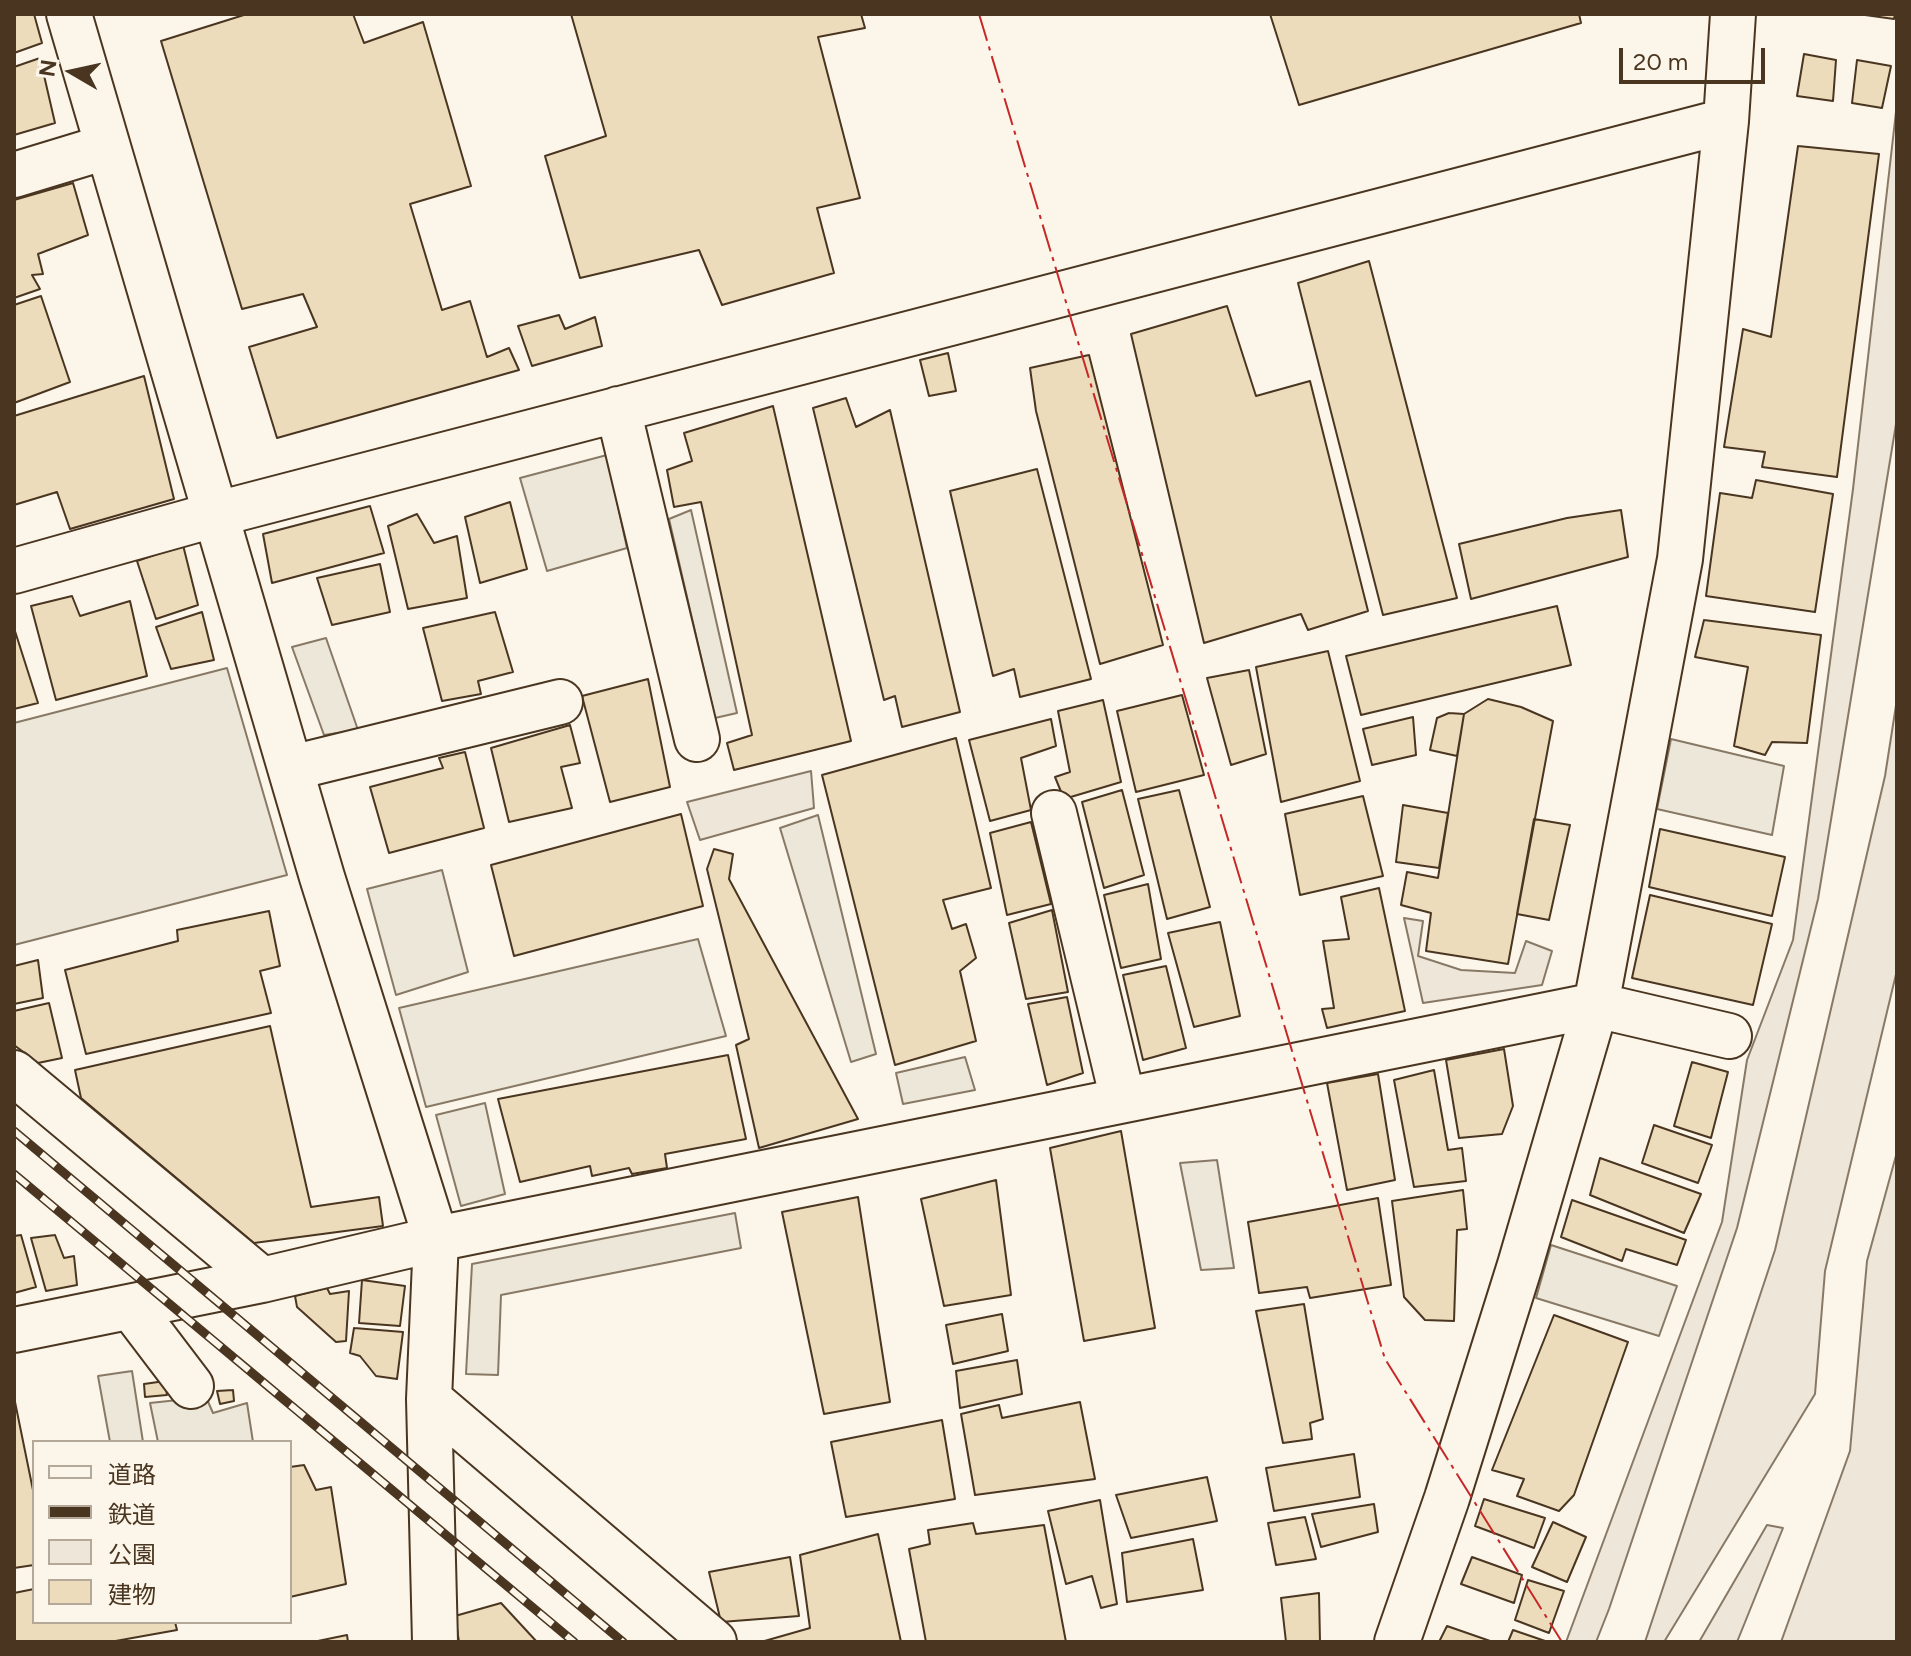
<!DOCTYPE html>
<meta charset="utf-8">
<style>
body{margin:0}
#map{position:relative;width:1911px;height:1656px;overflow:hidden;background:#fbf6e9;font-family:Figtree,"Noto Sans JP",sans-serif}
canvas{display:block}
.frame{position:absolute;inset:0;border:16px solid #4a3520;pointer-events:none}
.legend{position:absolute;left:32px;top:1440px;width:260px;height:184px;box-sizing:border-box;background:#fbf6e9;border:2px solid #b4a999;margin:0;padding:10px 14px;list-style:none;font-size:24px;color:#4a3520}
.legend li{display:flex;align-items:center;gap:16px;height:40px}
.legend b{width:40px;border:2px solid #b4a999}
.north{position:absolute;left:32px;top:32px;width:80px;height:80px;-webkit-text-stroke:6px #fbf6e9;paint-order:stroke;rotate:279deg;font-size:22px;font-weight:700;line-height:32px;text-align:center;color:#4a3520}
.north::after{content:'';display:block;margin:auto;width:28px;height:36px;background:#4a3520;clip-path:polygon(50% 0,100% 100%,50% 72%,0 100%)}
.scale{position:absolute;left:1619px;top:48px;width:146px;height:36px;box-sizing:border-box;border:4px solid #4a3520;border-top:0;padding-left:10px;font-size:24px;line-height:28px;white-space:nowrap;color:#4a3520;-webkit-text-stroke:6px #fbf6e9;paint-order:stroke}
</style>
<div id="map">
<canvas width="1911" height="1656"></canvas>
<div class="frame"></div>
<ul class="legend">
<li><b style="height:10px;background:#fbf6e9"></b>道路</li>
<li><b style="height:10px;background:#4a3520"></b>鉄道</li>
<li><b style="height:22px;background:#ede6d9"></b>公園</li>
<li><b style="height:22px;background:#ecdcbc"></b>建物</li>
</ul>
<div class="north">N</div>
<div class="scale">20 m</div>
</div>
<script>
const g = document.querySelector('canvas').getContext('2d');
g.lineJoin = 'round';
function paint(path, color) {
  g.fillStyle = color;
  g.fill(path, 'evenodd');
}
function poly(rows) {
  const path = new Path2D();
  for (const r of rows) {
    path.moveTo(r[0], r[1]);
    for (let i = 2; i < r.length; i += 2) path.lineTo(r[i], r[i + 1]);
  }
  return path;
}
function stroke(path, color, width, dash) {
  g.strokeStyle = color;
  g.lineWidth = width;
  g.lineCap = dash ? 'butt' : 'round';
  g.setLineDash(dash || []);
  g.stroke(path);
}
const green = poly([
 [1897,103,1897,418,1818,899,1737,1228,1609,1609,1596,1642,1566,1642,1722,1222,1747,1060,1793,940,1853,489,1897,103],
 [1897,699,1897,970,1825,1271,1815,1394,1664,1642,1645,1642,1775,1250,1885,776,1897,699],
 [811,771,814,808,700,840,687,802,811,771],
 [1404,918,1423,921,1418,956,1461,970,1515,973,1526,941,1552,951,1542,985,1423,1003,1404,918],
 [1897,1152,1897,1642,1781,1642,1850,1451,1867,1261,1897,1152],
 [1767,1525,1783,1528,1737,1642,1699,1642,1767,1525]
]);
paint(green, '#ede6d9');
stroke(green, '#887966', 2);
const parking = poly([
 [607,455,627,548,547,571,520,478,607,455],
 [691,510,737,713,715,718,669,519,691,510],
 [326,638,358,730,324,735,292,647,326,638],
 [227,668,287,875,14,945,14,723,227,668],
 [1671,739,1784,766,1772,835,1657,809,1671,739],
 [818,815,876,1054,851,1062,780,828,818,815],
 [442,870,468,972,396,995,367,889,442,870],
 [698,939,726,1036,426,1107,399,1008,698,939],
 [965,1057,975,1090,903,1104,896,1073,965,1057],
 [485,1103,505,1194,461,1206,436,1115,485,1103],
 [1217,1160,1234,1268,1201,1270,1180,1163,1217,1160],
 [735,1213,741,1248,501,1295,498,1375,466,1374,472,1264,735,1213],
 [1551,1245,1677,1286,1659,1336,1536,1298,1551,1245],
 [132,1371,143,1442,110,1442,98,1376,132,1371],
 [206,1397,213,1413,247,1403,253,1442,158,1442,150,1403,206,1397]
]);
paint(parking, '#ede7d9');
stroke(parking, '#887966', 2);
const building = poly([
 [14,14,34,14,42,43,14,53,14,14],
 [247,14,353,14,364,43,423,22,471,186,410,204,442,310,470,301,487,357,509,348,519,370,277,438,249,347,317,327,303,294,242,309,161,41,247,14],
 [571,14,861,14,865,28,818,37,860,198,817,208,834,273,722,305,699,250,580,278,545,156,606,136,571,14],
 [1270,14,1579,14,1581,23,1299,105,1270,14],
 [1858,14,1895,14,1894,19,1858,14],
 [1804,54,1836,60,1833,101,1797,96,1804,54],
 [40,58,55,123,14,135,14,67,40,58],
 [1857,60,1891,66,1882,108,1852,103,1857,60],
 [1798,146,1879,154,1837,477,1762,467,1765,452,1724,447,1743,329,1771,337,1798,146],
 [73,183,88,235,38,254,43,274,32,275,40,289,14,298,14,200,73,183],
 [1369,261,1457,598,1383,615,1298,283,1369,261],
 [41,296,70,382,14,403,14,305,41,296],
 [1227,306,1256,396,1310,381,1368,611,1308,630,1301,614,1204,643,1131,334,1227,306],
 [559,315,565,329,595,317,602,346,532,366,518,326,559,315],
 [948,353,956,391,929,396,920,360,948,353],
 [1089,355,1163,645,1100,664,1036,411,1030,368,1089,355],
 [144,376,174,499,70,529,57,492,14,505,14,416,144,376],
 [846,398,856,427,890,410,960,712,902,727,895,696,884,700,813,408,846,398],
 [773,406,851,741,734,770,727,743,752,735,701,502,674,507,667,470,692,461,684,433,773,406],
 [1037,469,1091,679,1020,697,1014,669,993,676,950,491,1037,469],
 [1756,480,1833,494,1815,612,1706,596,1720,493,1752,498,1756,480],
 [510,502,527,569,480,583,465,517,510,502],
 [370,506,384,553,272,583,263,534,370,506],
 [1621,510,1628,557,1471,599,1459,544,1567,518,1621,510],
 [417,514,434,543,457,536,467,598,408,609,388,526,417,514],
 [183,545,198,605,156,619,137,561,183,545],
 [380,564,390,612,332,625,317,578,380,564],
 [72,596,80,616,130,601,147,676,56,700,31,606,72,596],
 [1557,606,1571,665,1361,715,1346,656,1557,606],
 [202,612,214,660,171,669,156,627,202,612],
 [495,612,513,672,478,681,481,694,442,701,423,628,495,612],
 [1704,620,1821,635,1807,743,1772,742,1765,755,1734,746,1748,667,1695,657,1704,620],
 [14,628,38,703,14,709,14,628],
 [1328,651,1360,781,1281,802,1256,667,1328,651],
 [1249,670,1266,754,1231,765,1207,678,1249,670],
 [648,679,670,787,610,802,582,696,648,679],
 [1182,695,1204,775,1136,792,1117,711,1182,695],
 [1488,699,1521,707,1553,721,1508,964,1426,951,1431,913,1401,905,1407,872,1438,878,1464,714,1488,699],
 [1103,700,1121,782,1064,799,1055,777,1070,772,1058,711,1103,700],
 [1449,713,1464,714,1457,756,1430,750,1437,718,1449,713],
 [1413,717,1416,755,1372,765,1363,729,1413,717],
 [1051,719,1056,746,1021,758,1031,810,990,821,969,740,1051,719],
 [570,725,580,763,561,767,572,808,509,822,491,748,570,725],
 [956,738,991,888,943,900,952,929,966,924,976,958,960,971,976,1041,895,1065,822,775,956,738],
 [465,752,484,828,389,853,370,787,443,768,439,758,465,752],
 [1122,790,1144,875,1104,888,1082,802,1122,790],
 [1179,790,1210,907,1167,919,1138,799,1179,790],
 [1363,796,1383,876,1300,895,1285,814,1363,796],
 [1403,805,1448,813,1439,868,1396,862,1403,805],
 [681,814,703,906,514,956,491,865,681,814],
 [1534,819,1570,825,1549,920,1517,914,1534,819],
 [1031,822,1051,904,1007,915,990,833,1031,822],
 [1660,829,1785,857,1772,916,1649,887,1660,829],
 [714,849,733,854,729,879,858,1119,759,1148,736,1045,749,1039,707,869,714,849],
 [1148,884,1161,959,1121,968,1104,895,1148,884],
 [1379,888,1405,1011,1327,1028,1322,1009,1334,1008,1323,941,1349,939,1341,897,1379,888],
 [1650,895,1772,924,1753,1005,1632,978,1650,895],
 [1052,910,1068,992,1026,999,1009,923,1052,910],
 [269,911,280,966,260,971,271,1013,86,1054,65,970,178,941,177,930,269,911],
 [1220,922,1240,1016,1194,1027,1168,933,1220,922],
 [38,960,43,998,14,1004,14,966,38,960],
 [1166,966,1186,1048,1143,1060,1123,975,1166,966],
 [1067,997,1083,1073,1047,1085,1028,1004,1067,997],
 [49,1003,62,1058,38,1063,14,1045,14,1011,49,1003],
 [270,1026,311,1207,379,1197,383,1226,254,1243,81,1098,75,1070,270,1026],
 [1504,1049,1513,1106,1502,1134,1459,1138,1446,1060,1504,1049],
 [728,1055,746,1139,665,1154,667,1168,632,1174,629,1168,592,1176,590,1166,520,1182,498,1099,728,1055],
 [1692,1062,1728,1072,1711,1138,1674,1126,1692,1062],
 [1434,1070,1448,1150,1462,1148,1466,1181,1414,1187,1394,1080,1434,1070],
 [1378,1074,1395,1180,1347,1190,1327,1083,1378,1074],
 [1654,1125,1712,1145,1698,1183,1642,1163,1654,1125],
 [1121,1131,1155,1328,1084,1341,1050,1148,1121,1131],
 [1600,1158,1701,1194,1684,1233,1590,1195,1600,1158],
 [996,1180,1011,1295,944,1306,921,1199,996,1180],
 [1463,1190,1467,1229,1457,1230,1454,1321,1425,1320,1404,1297,1392,1201,1463,1190],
 [858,1197,890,1402,824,1414,782,1212,858,1197],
 [1378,1198,1391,1285,1310,1298,1307,1287,1259,1293,1248,1222,1378,1198],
 [1572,1200,1686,1240,1677,1265,1626,1249,1622,1261,1561,1237,1572,1200],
 [21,1235,36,1287,14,1293,14,1236,21,1235],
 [55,1235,64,1258,74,1256,77,1285,46,1291,31,1238,55,1235],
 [362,1280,405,1286,400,1326,359,1323,362,1280],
 [327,1288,330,1294,349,1291,346,1341,336,1342,297,1307,295,1296,327,1288],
 [1304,1304,1323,1419,1310,1423,1312,1439,1283,1443,1256,1311,1304,1304],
 [1002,1314,1008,1351,953,1364,946,1325,1002,1314],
 [1554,1315,1628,1342,1574,1495,1559,1511,1517,1496,1524,1479,1492,1470,1554,1315],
 [354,1328,403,1332,397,1379,376,1376,360,1356,350,1353,354,1328],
 [1017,1360,1022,1394,960,1408,956,1371,1017,1360],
 [165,1381,167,1395,145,1397,144,1384,165,1381],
 [233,1390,234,1401,220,1404,217,1391,233,1390],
 [14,1397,34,1495,34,1565,14,1568,14,1397],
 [1080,1402,1095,1479,975,1495,961,1414,999,1405,1002,1418,1080,1402],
 [942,1420,955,1499,846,1517,831,1442,942,1420],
 [1354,1454,1360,1497,1274,1511,1266,1468,1354,1454],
 [304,1465,316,1490,331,1487,346,1584,290,1597,290,1467,304,1465],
 [1207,1477,1217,1521,1131,1538,1116,1495,1207,1477],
 [1484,1499,1545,1518,1534,1548,1475,1526,1484,1499],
 [1100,1500,1117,1604,1101,1608,1092,1576,1066,1584,1048,1511,1100,1500],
 [1374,1504,1378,1532,1321,1547,1312,1514,1374,1504],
 [1305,1517,1316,1559,1276,1565,1268,1523,1305,1517],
 [1553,1522,1586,1537,1567,1582,1532,1567,1553,1522],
 [973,1523,976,1534,1044,1525,1066,1642,926,1642,909,1549,930,1544,928,1530,973,1523],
 [878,1534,901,1642,761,1642,810,1628,800,1555,878,1534],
 [1193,1539,1203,1590,1127,1602,1122,1553,1193,1539],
 [790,1557,799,1616,721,1622,709,1572,790,1557],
 [1472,1557,1522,1575,1514,1603,1461,1584,1472,1557],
 [1528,1580,1564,1591,1549,1633,1515,1620,1528,1580],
 [34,1589,34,1622,175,1622,177,1630,110,1642,14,1642,14,1593,34,1589],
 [1319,1593,1320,1642,1286,1642,1281,1598,1319,1593],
 [501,1603,537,1642,459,1642,455,1616,501,1603],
 [1447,1626,1493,1642,1439,1642,1447,1626],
 [1513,1630,1548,1642,1508,1642,1513,1630],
 [347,1635,348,1642,313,1642,347,1635]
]);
paint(building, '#ecdcbc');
stroke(building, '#4a3520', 2);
const minor = poly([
 [69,14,322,877,436,1239,429,1399,435,1642],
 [14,175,106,147],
 [618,409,697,739],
 [14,571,217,514,1726,121],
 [291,768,560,702],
 [1054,813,1123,1100],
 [14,1073,262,1280],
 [131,1307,191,1386],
 [14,1330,262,1280,436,1239,1596,1005,1729,1036],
 [429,1399,714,1642],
 [1397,1642,1447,1498,1520,1265,1596,1005,1680,559,1726,121,1733,14]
]);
stroke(minor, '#4a3520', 48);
stroke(minor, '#fbf6e9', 44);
const rail = poly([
 [14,1131,623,1642],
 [14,1174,574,1642]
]);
stroke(rail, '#4a3520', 9);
stroke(rail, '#fbf6e9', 6, [18]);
stroke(poly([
 [979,14,1385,1359,1562,1642]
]), '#c62828', 2, [28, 6, 4, 6]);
</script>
